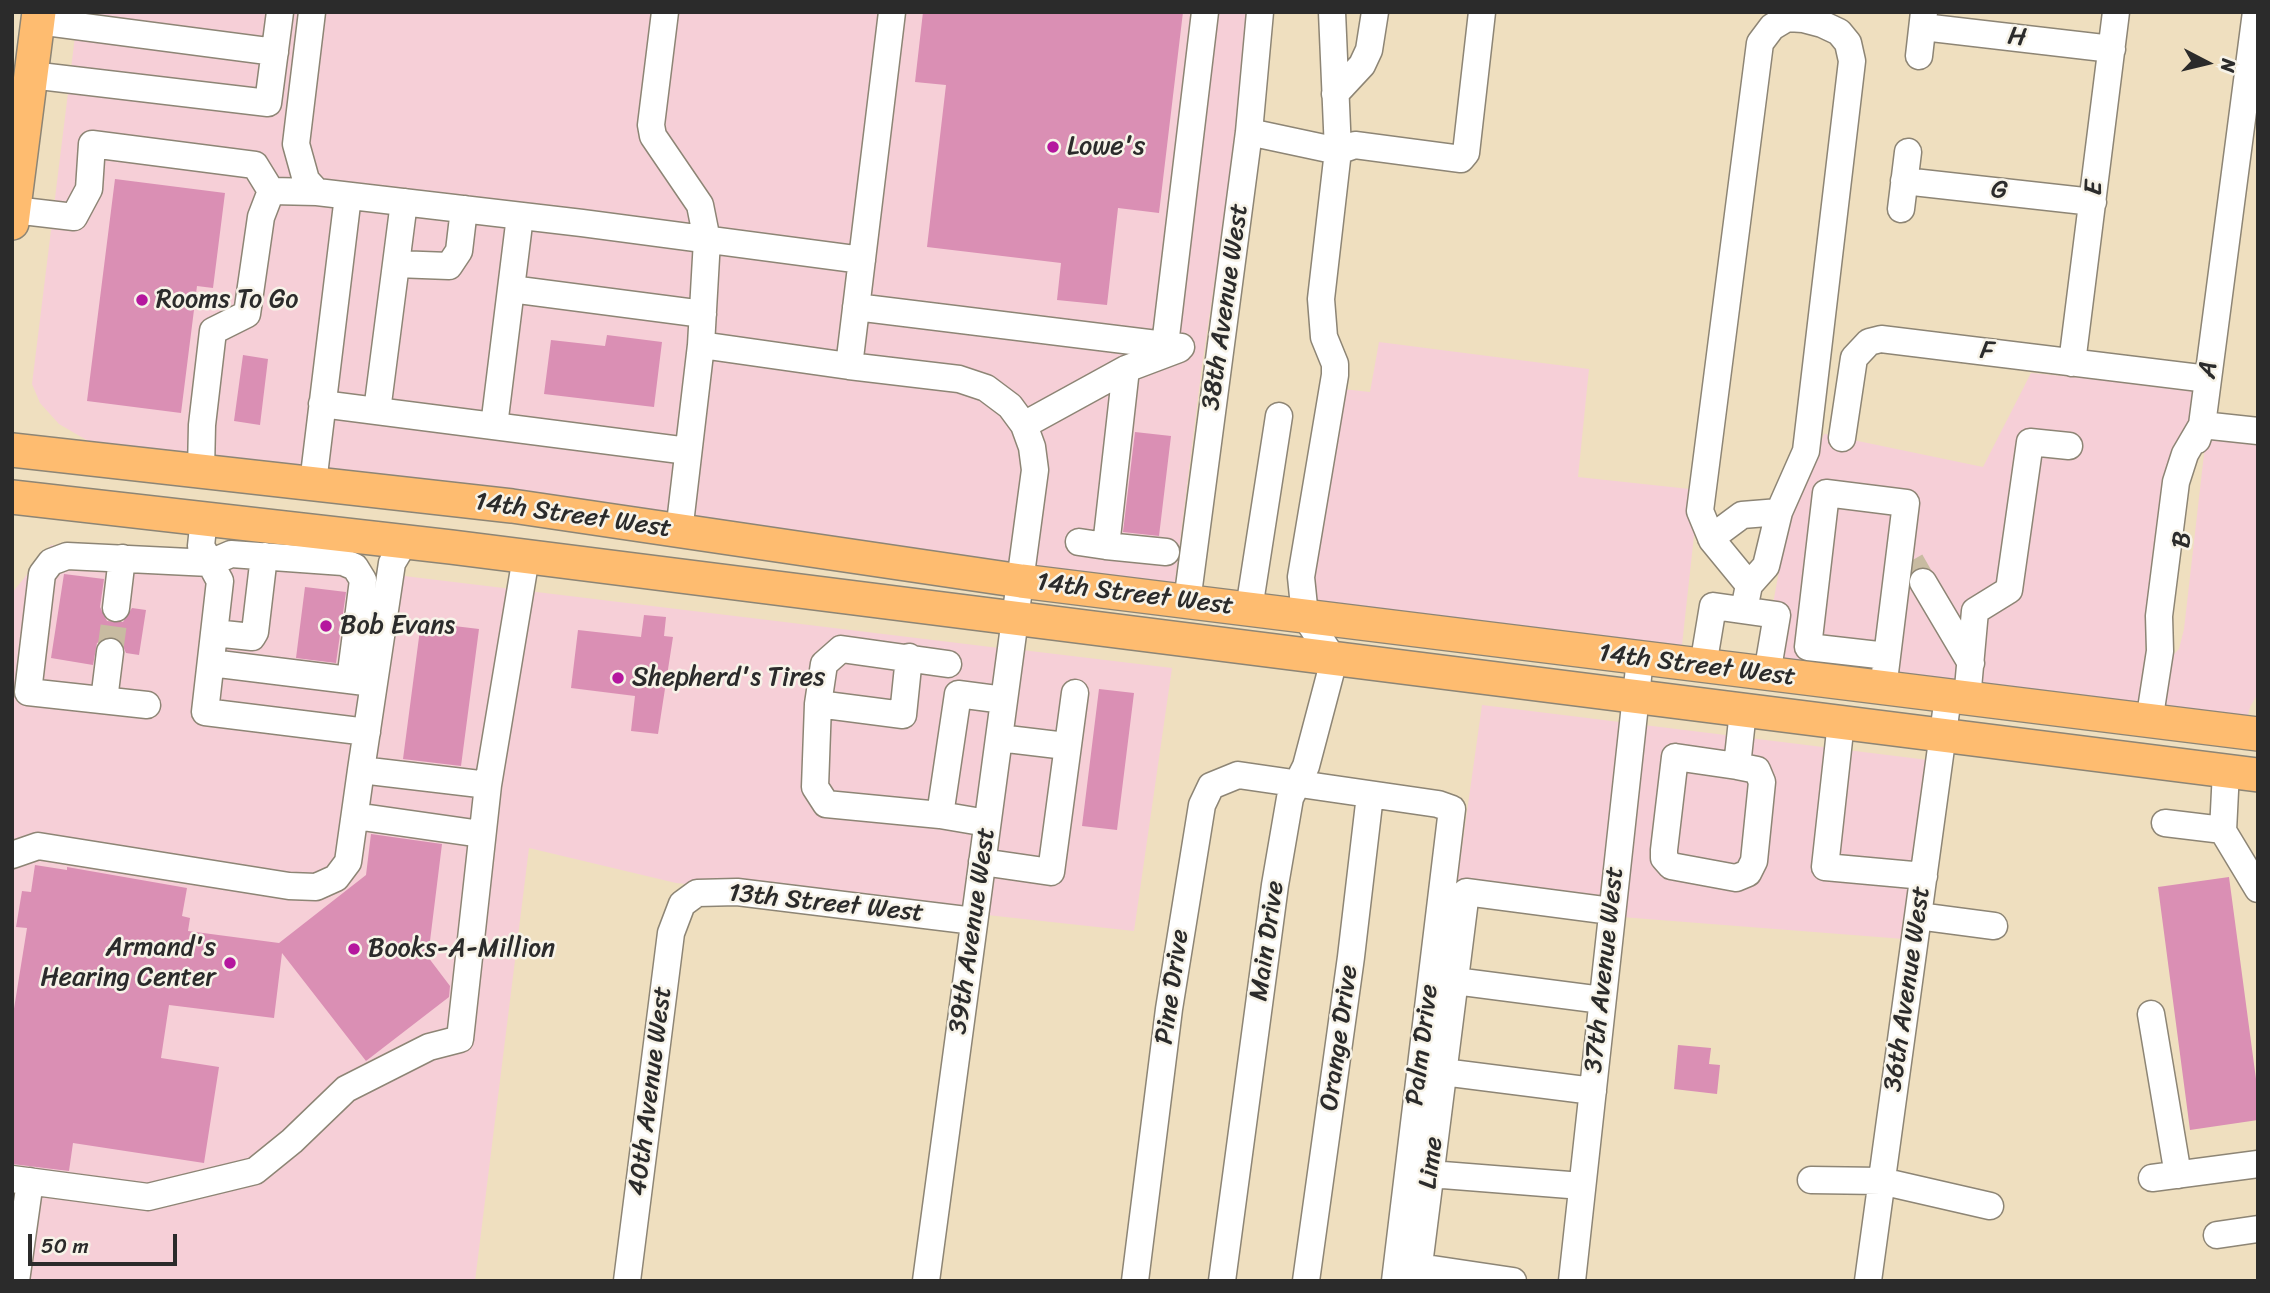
<!DOCTYPE html>
<style>
body{margin:0}
#map{position:relative;width:2270px;height:1293px;overflow:hidden;background:#efdfbf;font-family:Sriracha,sans-serif}
canvas{display:block}
.frame{position:absolute;inset:0;border:14px solid #2b2b2b;pointer-events:none}
.north{position:absolute;left:2172px;top:28px;width:70px;height:70px;-webkit-text-stroke:5px #f7f3e8;paint-order:stroke;rotate:97deg;font-size:19px;font-weight:700;line-height:28px;text-align:center;color:#2b2b2b}
.north::after{content:'';display:block;margin:auto;width:24px;height:32px;background:#2b2b2b;clip-path:polygon(50% 0,100% 100%,50% 72%,0 100%)}
.scale{position:absolute;left:28px;top:1234px;width:149px;height:32px;box-sizing:border-box;border:4px solid #2b2b2b;border-top:0;padding-left:9px;font-size:21px;line-height:24px;white-space:nowrap;color:#2b2b2b;-webkit-text-stroke:5px #f7f3e8;paint-order:stroke}
</style>
<div id="map">
<canvas width="2270" height="1293"></canvas>
<div class="frame"></div>
<div class="north">N</div>
<div class="scale">50 m</div>
</div>
<script>
const g = document.querySelector('canvas').getContext('2d');
g.lineJoin = 'round';
function paint(path, color) {
  g.fillStyle = color;
  g.fill(path, 'evenodd');
}
function poly(rows) {
  const path = new Path2D();
  for (const r of rows) {
    path.moveTo(r[0], r[1]);
    for (let i = 2; i < r.length; i += 2) path.lineTo(r[i], r[i + 1]);
  }
  return path;
}
function stroke(path, color, width, dash) {
  g.strokeStyle = color;
  g.lineWidth = width;
  g.lineCap = dash ? 'butt' : 'round';
  g.setLineDash(dash || []);
  g.stroke(path);
}
function write(font, color, halo, rows, align = 'center') {
  g.font = font + ' Sriracha,sans-serif';
  g.lineWidth = 5;
  g.setLineDash([]);
  g.textBaseline = 'middle';
  g.strokeStyle = halo;
  g.fillStyle = color;
  for (const [text, x, y, turn = 0] of rows) {
    g.save();
    g.translate(x, y);
    g.rotate((+turn || 0) * Math.PI / 180);
    g.textAlign = isNaN(turn) ? turn : align;
    if (halo) g.strokeText(text, 0, 0);
    g.fillText(text, 0, 0);
    g.restore();
  }
}
paint(poly([
 [78,12,1248,12,1237,131,1202,366,1174,590,95,445,59,424,40,403,32,384],
 [1379,342,1589,369,1578,477,1699,490,1681,654,1310,604,1334,388,1370,392],
 [2031,373,2193,388,2193,400,2145,648,2148,653,2139,710,1762,663,1795,485,1804,485,1824,434,1831,435,1830,447,1852,449,1853,440,1983,467],
 [2210,437,2258,442,2258,693,2250,707,2246,723,2162,713,2171,657,2179,649,2184,629,2204,454],
 [51,545,396,575,999,648,964,910,676,883,529,848,475,1281,12,1281,12,593],
 [1022,650,1172,668,1134,931,987,915],
 [1482,705,1928,760,1904,939,1454,904]
]), '#f6cfd7');
paint(poly([
 [923,12,1183,12,1159,213,1118,208,1107,305,1057,300,1061,263,927,247,946,85,915,82],
 [115,179,225,193,213,288,197,286,181,413,87,401],
 [607,335,662,342,654,407,544,394,551,340,605,346],
 [243,355,268,359,260,425,234,421],
 [1135,432,1171,436,1159,536,1123,532],
 [64,574,104,579,100,607,107,621,123,622,132,608,146,610,139,655,126,653,120,640,111,636,97,643,93,665,51,658],
 [305,587,346,592,336,663,296,658],
 [644,615,666,617,664,636,673,637,658,734,631,731,635,696,571,688,578,630,641,637],
 [421,622,479,629,461,766,403,759],
 [1099,689,1134,693,1117,830,1082,826],
 [371,834,442,844,428,957,450,986,449,997,366,1061,282,953,274,1018,169,1005,161,1058,219,1067,204,1163,73,1143,69,1171,12,1164,12,1021,27,928,16,927,22,891,31,892,35,865,67,870,67,867,187,888,182,916,190,918,188,931,279,943,366,875],
 [2229,877,2258,1094,2258,1120,2190,1130,2158,887],
 [1678,1045,1711,1048,1709,1064,1720,1065,1717,1094,1674,1089]
]), '#da8fb4');
stroke(poly([
 [1911,561,1923,582],
 [110,652,116,608]
]), '#c8bba1', 26, [26, 13]);
const minor = poly([
 [312,12,296,144,306,180,317,192,582,223,862,260],
 [665,12,651,125,653,136,700,205,707,240,701,345,679,532],
 [892,12,849,366,959,379,986,388,1010,406,1024,425,1032,447,1035,470,926,1281],
 [38,21,275,52],
 [1923,27,2112,49],
 [1919,56,1924,12],
 [31,75,268,103,280,12],
 [1335,94,1362,65,1369,50,1375,12],
 [1249,132,1338,151,1355,145,1461,159,1466,153,1482,12],
 [1904,181,2093,202],
 [1901,209,1908,152],
 [14,210,74,217,89,189,92,144,255,165,271,191,317,192],
 [396,264,449,266,459,251,464,209],
 [511,289,703,314],
 [856,307,1181,347],
 [701,345,849,366],
 [1165,345,1205,12],
 [2072,363,2116,12],
 [1126,369,1106,546,1166,552],
 [322,404,688,451],
 [377,411,404,202],
 [1024,425,1126,369,1179,349],
 [494,426,520,216],
 [1842,438,1854,358,1869,342,1881,339,2208,379],
 [2197,440,2202,425,2258,431],
 [201,470,202,425,213,331,247,314,261,217,271,191],
 [313,483,348,196],
 [204,518,201,546,220,581,205,712,367,732],
 [1711,538,1742,515,1779,512],
 [1079,542,1106,546],
 [404,543,392,563,361,770,488,785,526,557],
 [1923,582,1971,663],
 [1187,602,1249,132,1260,12],
 [116,608,122,558],
 [1249,609,1279,416],
 [1744,610,1749,585,1766,566,1779,512,1806,451,1852,61,1848,43,1839,32,1822,24,1803,19,1787,18,1772,27,1760,43,1700,511,1712,540,1749,585],
 [214,633,252,637,255,632,264,556],
 [211,663,365,682],
 [1703,666,1713,606,1777,615,1767,674],
 [1883,689,1906,503,1826,493,1808,647,1887,656],
 [1967,699,1975,611,2009,590,2030,442,2069,446],
 [104,700,110,652],
 [818,704,903,715,909,657],
 [147,705,28,692,42,574,51,562,67,556,210,563,231,554,343,562,355,567,363,580,350,680],
 [1841,722,1825,867,1924,876],
 [2149,722,2160,651,2159,616,2176,482,2185,454,2202,425,2256,12],
 [999,738,1066,746],
 [1737,766,1757,770,1762,782,1754,861,1748,873,1736,878,1671,866,1664,858,1664,850,1675,757,1737,766,1743,711],
 [2226,771,2223,831,2258,889],
 [940,815,826,804,815,787,818,704,824,664,841,649,948,664],
 [355,816,481,834],
 [987,823,940,815,958,694,1004,700],
 [2165,823,2223,830],
 [12,855,38,846,289,886,316,887,336,878,348,862,361,770],
 [982,862,1051,872,1075,693],
 [1918,916,1994,926],
 [1455,981,1602,1000],
 [2151,1014,2178,1175],
 [1443,1072,1593,1091],
 [1430,1174,1582,1186],
 [2152,1178,2258,1164],
 [12,1179,148,1197,255,1171,292,1141,346,1089,429,1047,460,1039,488,785],
 [1811,1180,1881,1181,1990,1206],
 [2217,1235,2258,1229],
 [1419,1267,1513,1281],
 [16,1281,30,1181],
 [627,1281,671,933,682,904,697,893,737,892,974,921],
 [1135,1281,1169,1009,1202,805,1211,786,1238,775,1438,804,1452,809,1395,1281],
 [1222,1281,1275,885,1290,798,1306,766,1334,660,1305,616,1301,577,1335,375,1335,364,1324,337,1321,299,1338,151,1332,12],
 [1306,1281,1351,957,1370,795],
 [1417,1281,1466,892,1611,911],
 [1572,1281,1640,659],
 [1868,1281,1948,697]
]);
const major = poly([
 [12,223,39,12],
 [12,450,512,506,1021,581,2258,734],
 [12,497,451,547,2258,775]
]);
stroke(minor, '#8d8575', 29);
stroke(major, '#8d8575', 36);
stroke(minor, '#fff', 26);
stroke(major, '#febc70', 33);
for (const [x, y, r, color] of [
 [1053,147,7,"#b5179e"],
 [142,300,7,"#b5179e"],
 [326,626,7,"#b5179e"],
 [618,678,7,"#b5179e"],
 [354,949,7,"#b5179e"],
 [230,963,7,"#b5179e"]
]) {
  const dot = new Path2D();
  dot.arc(x, y, r, 0, 2 * Math.PI);
  g.fillStyle = color;
  g.fill(dot);
  stroke(dot, '#f7f3e8', 2.5);
}
write('26px', '#2b2b2b', '#f7f3e8', [
 ["H",2017,38,7],
 ["E",2095,188,-83],
 ["G",1999,191,7],
 ["38th Avenue West",1226,307,-82],
 ["F",1987,352,7],
 ["A",2209,370,-83],
 ["14th Street West",573,516,8],
 ["B",2183,540,-83],
 ["14th Street West",1135,595,7],
 ["14th Street West",1697,666,7],
 ["13th Street West",826,904,6],
 ["39th Avenue West",973,931,-82],
 ["Main Drive",1268,941,-82],
 ["37th Avenue West",1605,970,-84],
 ["Pine Drive",1173,987,-82],
 ["36th Avenue West",1908,989,-82],
 ["Orange Drive",1340,1038,-82],
 ["Palm Drive",1423,1045,-83],
 ["40th Avenue West",651,1091,-83],
 ["Lime",1432,1163,-83]
]);
write('26px', '#2b2b2b', '#f7f3e8', [
 ["Lowe's",1067,147],
 ["Rooms To Go",156,300],
 ["Bob Evans",340,626],
 ["Shepherd's Tires",632,678],
 ["Armand's",216,948,"right"],
 ["Hearing Center",216,978,"right"],
 ["Books-A-Million",368,949]
], 'left');
</script>
